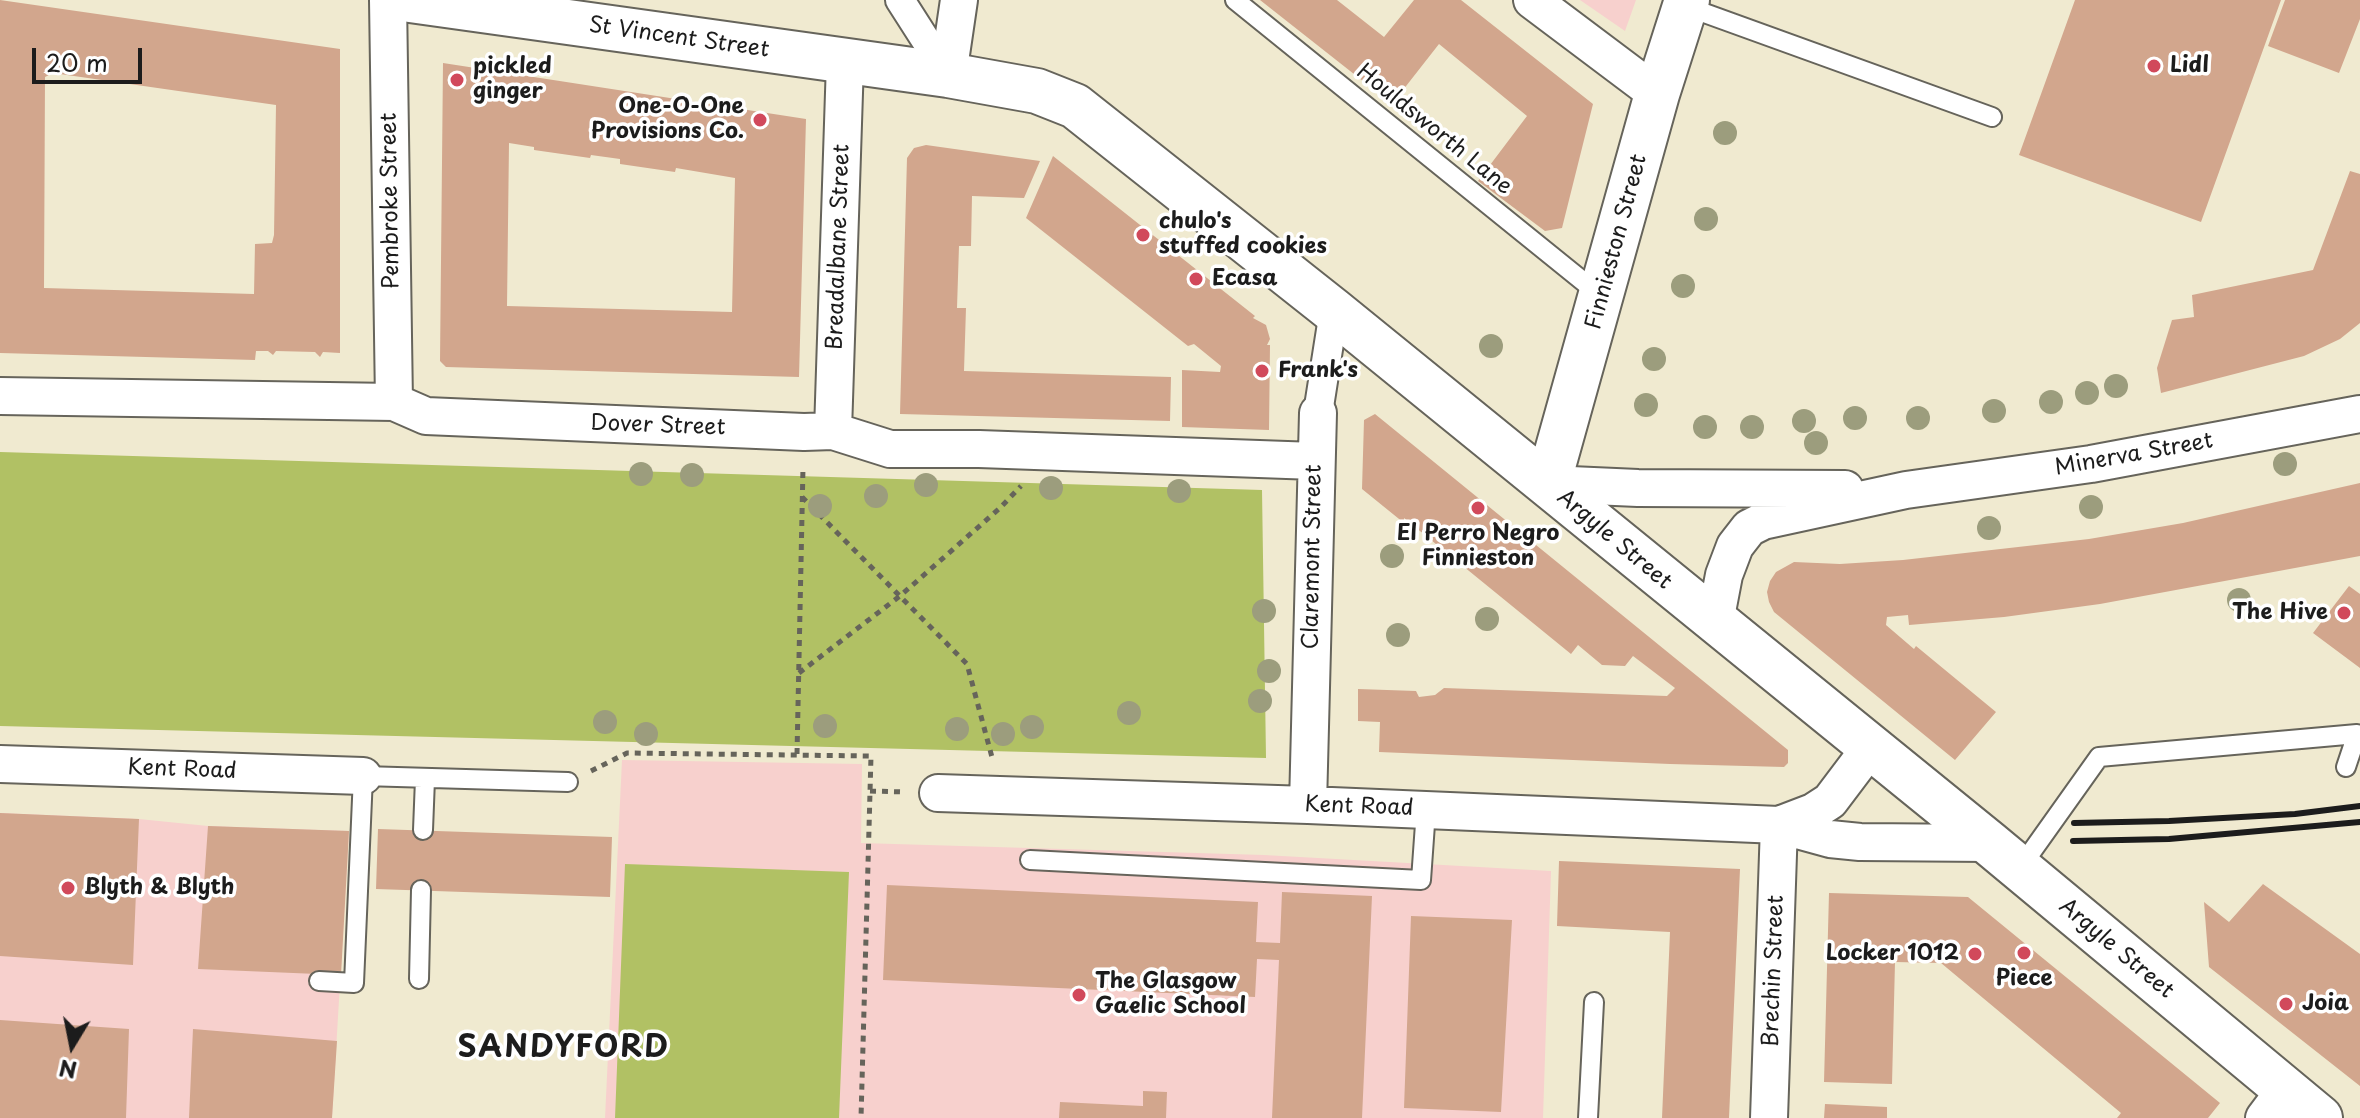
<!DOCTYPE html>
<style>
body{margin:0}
#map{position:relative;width:2360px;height:1118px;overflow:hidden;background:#f0ead0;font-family:"Playpen Sans",sans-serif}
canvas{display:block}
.north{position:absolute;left:32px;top:1006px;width:80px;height:80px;-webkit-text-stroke:6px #fff;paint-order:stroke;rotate:190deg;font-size:22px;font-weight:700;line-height:32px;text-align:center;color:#1c1c1c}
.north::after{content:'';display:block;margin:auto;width:28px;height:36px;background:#1c1c1c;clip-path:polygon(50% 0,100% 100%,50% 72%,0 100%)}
.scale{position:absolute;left:32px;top:48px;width:110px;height:36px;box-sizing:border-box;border:4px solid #1c1c1c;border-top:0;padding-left:10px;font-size:24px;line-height:28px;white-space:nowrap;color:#1c1c1c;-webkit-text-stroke:6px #fff;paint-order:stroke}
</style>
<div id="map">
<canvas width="2360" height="1118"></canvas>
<div class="north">N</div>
<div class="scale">20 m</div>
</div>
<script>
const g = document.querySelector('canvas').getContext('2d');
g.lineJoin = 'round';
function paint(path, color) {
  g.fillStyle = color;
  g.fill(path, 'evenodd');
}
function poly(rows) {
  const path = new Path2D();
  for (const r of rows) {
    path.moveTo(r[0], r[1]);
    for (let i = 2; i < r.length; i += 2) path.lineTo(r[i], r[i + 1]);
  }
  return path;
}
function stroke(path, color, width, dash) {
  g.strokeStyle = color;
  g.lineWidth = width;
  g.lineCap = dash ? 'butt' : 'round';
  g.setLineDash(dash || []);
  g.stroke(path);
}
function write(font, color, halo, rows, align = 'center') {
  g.font = font + ' "Playpen Sans",sans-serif';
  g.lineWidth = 7;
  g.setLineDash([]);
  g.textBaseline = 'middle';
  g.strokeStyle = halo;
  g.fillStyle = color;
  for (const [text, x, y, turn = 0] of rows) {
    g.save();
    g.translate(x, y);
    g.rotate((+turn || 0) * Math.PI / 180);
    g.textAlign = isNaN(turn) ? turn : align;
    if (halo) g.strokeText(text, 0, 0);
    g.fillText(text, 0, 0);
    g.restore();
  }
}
paint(poly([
 [1580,0,1636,0,1625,31],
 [622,760,862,764,861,843,1264,855,1551,871,1543,1118,605,1118],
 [0,813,139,819,208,826,349,831,332,1118,0,1118]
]), '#f7d0cd');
paint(poly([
 [0,452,1262,490,1266,758,0,726],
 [625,864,849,872,839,1118,615,1118]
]), '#b1c164');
paint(poly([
 [0,0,340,49,340,353,323,352,320,357,315,352,276,351,273,355,268,351,256,351,255,360,0,353],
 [53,73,276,105,274,235,272,243,255,244,254,294,44,288,45,77],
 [1260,0,1337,0,1384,37,1414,0,1461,0,1593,104,1562,228,1545,231,1478,181,1527,116,1439,44,1392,104],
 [2075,0,2281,0,2201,222,2019,155],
 [2285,0,2360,0,2360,19,2339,73,2268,46],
 [443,63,806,119,799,377,446,367,440,361],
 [509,143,534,147,534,150,590,158,591,155,620,159,620,164,675,172,676,168,735,178,732,312,507,306],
 [926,145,1040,161,1024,198,972,196,971,246,959,246,957,308,966,308,964,371,1171,377,1170,421,900,414,907,158,914,148],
 [1053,156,1255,316,1253,318,1266,325,1270,339,1267,345,1270,345,1269,430,1182,427,1182,370,1220,372,1221,366,1194,344,1188,346,1026,218],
 [2350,171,2360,174,2360,323,2340,339,2304,356,2161,393,2157,368,2172,320,2194,317,2192,295,2313,270],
 [1375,414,1788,750,1788,763,1784,767,1670,764,1379,752,1380,722,1358,721,1358,689,1416,691,1419,697,1435,695,1444,688,1667,696,1675,688,1633,656,1625,666,1602,665,1578,645,1571,654,1404,518,1404,523,1362,489,1364,420],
 [2360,483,2360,556,2100,604,2004,617,1909,625,1908,615,1887,617,1886,625,1914,649,1916,646,1996,712,1955,760,1774,612,1769,602,1767,592,1770,581,1776,572,1794,562,1840,564,1903,560,2089,539,2183,523],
 [2349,586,2360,594,2360,668,2313,633],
 [0,813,139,819,133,965,0,956],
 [208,826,349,831,341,975,198,969],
 [378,829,612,837,610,897,376,889],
 [1559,861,1740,869,1729,1118,1662,1118,1670,932,1557,926],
 [2263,884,2360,954,2360,1086,2209,967,2204,902,2229,922],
 [887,885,1258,902,1256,942,1280,943,1282,892,1372,896,1362,1118,1272,1118,1279,960,1257,959,1255,997,883,980],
 [1829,893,1968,897,2220,1103,2208,1118,2117,1118,2121,1113,1941,963,1895,962,1892,1084,1824,1082],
 [1411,916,1512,920,1501,1112,1404,1108],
 [0,1020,129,1029,126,1118,0,1118],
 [193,1029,337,1041,332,1118,189,1118],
 [1143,1091,1167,1092,1166,1118,1059,1118,1060,1102,1143,1106],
 [1825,1104,1887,1107,1887,1118,1824,1118]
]), '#d2a68d');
const service = poly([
 [1235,0,1600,295],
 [1685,6,1992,117],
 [423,830,425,779],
 [1030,860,1421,880,1426,810],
 [2020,868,2099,757,2357,734,2346,767],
 [419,979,421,890],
 [319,981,354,983,363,776,568,782],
 [1588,1118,1594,1002]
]);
const pedestrian = poly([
 [900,0,948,75],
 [1318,413,1334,311]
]);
const minor = poly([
 [388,0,394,402],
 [1532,0,1657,94],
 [948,75,959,0],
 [0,396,394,402,426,416,804,432,833,431,890,449,979,449,1315,461],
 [833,431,845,62],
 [1548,484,1638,488,1845,489],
 [1715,622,1724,575,1735,546,1749,528,1763,521,1906,490,2091,464,2360,414],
 [0,764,363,776],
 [938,793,1308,805,1779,825,1830,839,1860,842,1989,843],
 [1308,805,1318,413],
 [1779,825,1813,812,1830,801,1870,748],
 [1769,1118,1779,825],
 [2264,1118,2285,1090]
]);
const tertiary = poly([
 [410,0,948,75,1037,91,1075,106,1334,311,1989,843,2320,1118],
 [1548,484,1657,94,1687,0]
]);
stroke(service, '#66645b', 22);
stroke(pedestrian, '#66645b', 32);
stroke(minor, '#66645b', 40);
stroke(tertiary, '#66645b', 48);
stroke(poly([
 [802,497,967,664,993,761],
 [799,673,900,596,1000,508,1021,486],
 [797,754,803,467],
 [591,771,627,753,871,756,861,1118],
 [870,791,905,792]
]), '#66645b', 5, [6, 6]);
stroke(service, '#fff', 18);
stroke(pedestrian, '#fff', 28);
stroke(minor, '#fff', 36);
stroke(tertiary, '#fff', 44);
stroke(poly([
 [2074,823,2169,821,2295,814,2360,806],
 [2073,841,2169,839,2360,822]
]), '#1c1c1c', 6);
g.fillStyle = '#9c9d7d';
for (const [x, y] of [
 [1725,133],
 [1706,219],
 [1683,286],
 [1491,346],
 [1654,359],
 [2116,386],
 [2087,393],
 [2051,402],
 [1646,405],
 [1994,411],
 [1855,418],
 [1918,418],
 [1804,421],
 [1705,427],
 [1752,427],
 [1816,443],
 [2285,464],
 [641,474],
 [692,475],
 [926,485],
 [1051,488],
 [1179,491],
 [876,496],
 [820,506],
 [2091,507],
 [1989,528],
 [1392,556],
 [2239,600],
 [1264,611],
 [1487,619],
 [1398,635],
 [1269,671],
 [1260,701],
 [1129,713],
 [605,722],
 [825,726],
 [1032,727],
 [957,729],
 [646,734],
 [1003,734]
]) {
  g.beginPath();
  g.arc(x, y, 12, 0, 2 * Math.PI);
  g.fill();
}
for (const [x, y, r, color] of [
 [2154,66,8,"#d1495b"],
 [457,80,8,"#d1495b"],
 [760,120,8,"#d1495b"],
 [1143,235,8,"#d1495b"],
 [1196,279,8,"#d1495b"],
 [1262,371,8,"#d1495b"],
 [1478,508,8,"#d1495b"],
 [2344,613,8,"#d1495b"],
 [68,888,8,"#d1495b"],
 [2024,953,8,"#d1495b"],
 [1975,954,8,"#d1495b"],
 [1079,995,8,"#d1495b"],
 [2286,1004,8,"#d1495b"]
]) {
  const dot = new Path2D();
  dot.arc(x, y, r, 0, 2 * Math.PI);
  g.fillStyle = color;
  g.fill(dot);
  stroke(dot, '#fff', 3);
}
write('22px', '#1c1c1c', '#fff', [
 ["St Vincent Street",679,38,8],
 ["Houldsworth Lane",1434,130,39],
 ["Pembroke Street",391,201,-91],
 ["Finnieston Street",1617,242,-75],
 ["Breadalbane Street",839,247,-88],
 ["Dover Street",658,426,2],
 ["Minerva Street",2134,455,-10],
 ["Argyle Street",1614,540,40],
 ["Claremont Street",1313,557,-89],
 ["Kent Road",182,770,2],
 ["Kent Road",1359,807,2],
 ["Argyle Street",2116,949,40],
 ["Brechin Street",1774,971,-88]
]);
write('bold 22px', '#1c1c1c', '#fff', [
 ["Lidl",2170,66],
 ["pickled",473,67],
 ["ginger",473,92],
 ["One-O-One",744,107,"right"],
 ["Provisions Co.",744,132,"right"],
 ["chulo's",1159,222],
 ["stuffed cookies",1159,247],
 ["Ecasa",1212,279],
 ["Frank's",1278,371],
 ["El Perro Negro",1478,534,"center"],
 ["Finnieston",1478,559,"center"],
 ["The Hive",2328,613,"right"],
 ["Blyth & Blyth",84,888],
 ["Locker 1012",1959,954,"right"],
 ["Piece",2024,979,"center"],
 ["The Glasgow",1095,982],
 ["Gaelic School",1095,1007],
 ["Joia",2302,1004]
], 'left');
g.letterSpacing = '2px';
write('bold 30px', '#1c1c1c', '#fff', [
 ["SANDYFORD",564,1049]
]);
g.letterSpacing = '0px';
</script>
